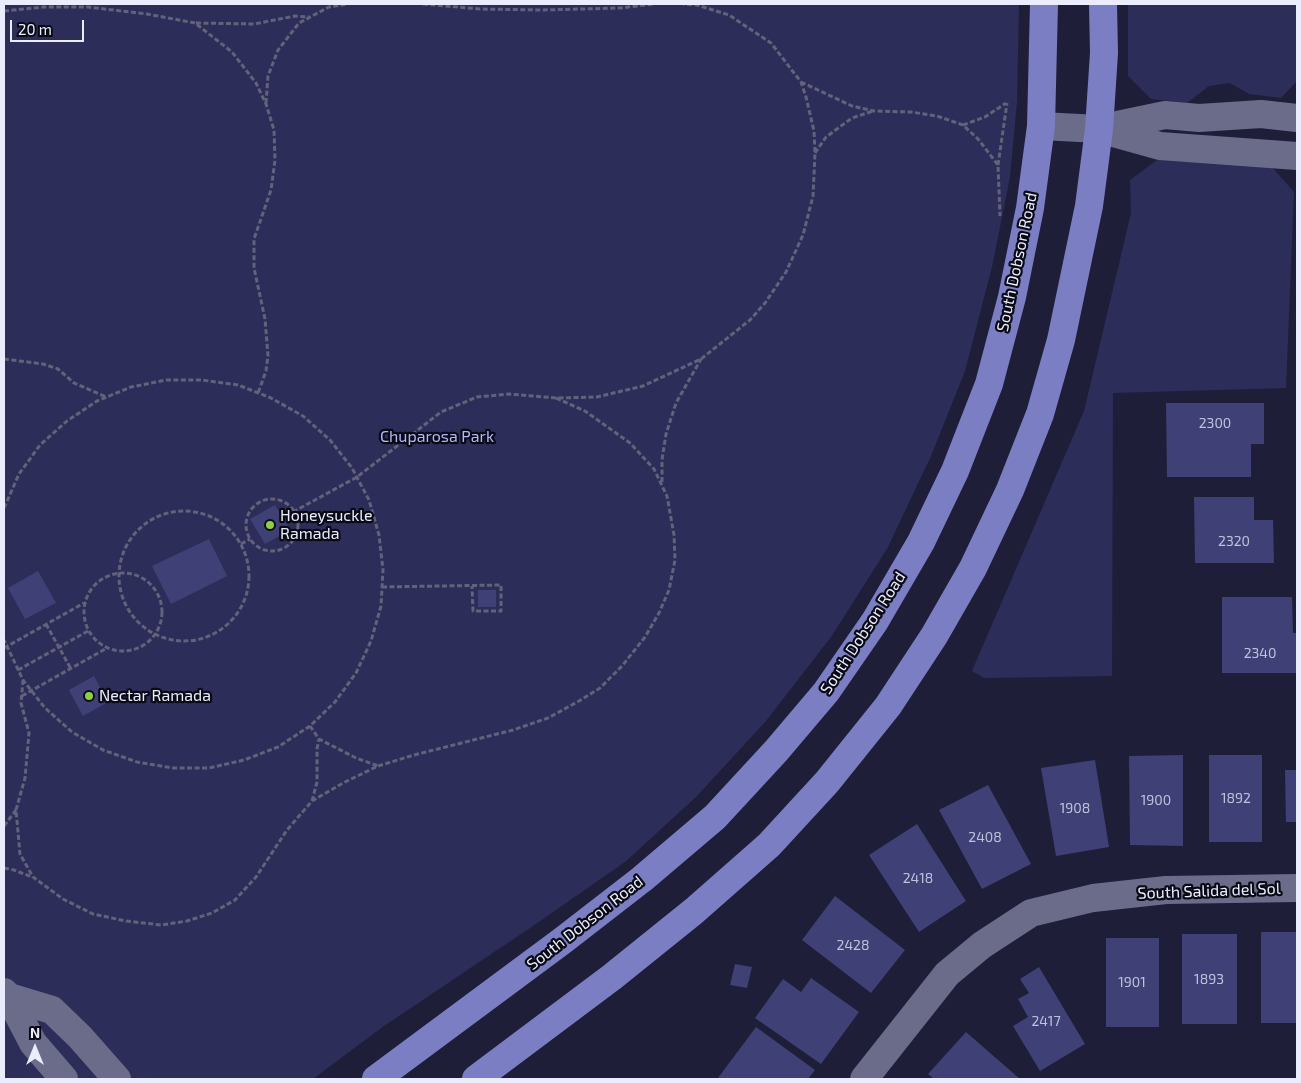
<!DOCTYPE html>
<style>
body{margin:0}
#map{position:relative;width:1301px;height:1083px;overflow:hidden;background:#1e1e38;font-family:"Exo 2",sans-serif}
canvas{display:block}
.frame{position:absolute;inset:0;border:5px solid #ebedff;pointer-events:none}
.north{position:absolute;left:10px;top:1023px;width:50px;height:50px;-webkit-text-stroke:4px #090a15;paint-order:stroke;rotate:0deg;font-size:14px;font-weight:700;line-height:20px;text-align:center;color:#ebedff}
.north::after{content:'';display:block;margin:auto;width:18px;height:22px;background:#ebedff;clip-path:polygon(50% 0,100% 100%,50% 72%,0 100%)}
.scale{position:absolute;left:10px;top:20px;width:74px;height:22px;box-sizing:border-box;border:2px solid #ebedff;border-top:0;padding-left:6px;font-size:15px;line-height:18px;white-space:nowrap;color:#ebedff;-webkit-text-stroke:4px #090a15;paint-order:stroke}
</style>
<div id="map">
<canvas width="1301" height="1083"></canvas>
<div class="frame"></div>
<div class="north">N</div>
<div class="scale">20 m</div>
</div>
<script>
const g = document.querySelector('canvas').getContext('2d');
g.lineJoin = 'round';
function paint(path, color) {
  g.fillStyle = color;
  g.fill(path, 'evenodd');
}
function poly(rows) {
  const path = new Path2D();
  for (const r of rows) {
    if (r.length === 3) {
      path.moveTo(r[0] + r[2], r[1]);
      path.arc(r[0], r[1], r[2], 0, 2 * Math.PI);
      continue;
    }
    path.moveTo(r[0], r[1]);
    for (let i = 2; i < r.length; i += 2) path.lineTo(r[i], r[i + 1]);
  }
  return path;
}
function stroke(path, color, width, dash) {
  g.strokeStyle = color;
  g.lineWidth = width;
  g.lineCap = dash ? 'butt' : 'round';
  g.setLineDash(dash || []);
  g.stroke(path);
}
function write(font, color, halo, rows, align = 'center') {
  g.font = font + ' "Exo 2",sans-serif';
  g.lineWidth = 4.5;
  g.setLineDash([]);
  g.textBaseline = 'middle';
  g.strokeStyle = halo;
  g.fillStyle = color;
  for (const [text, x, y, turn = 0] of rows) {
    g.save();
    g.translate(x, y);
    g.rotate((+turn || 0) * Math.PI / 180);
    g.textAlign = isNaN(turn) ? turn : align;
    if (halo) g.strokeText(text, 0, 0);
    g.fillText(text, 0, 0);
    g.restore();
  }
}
paint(poly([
 [4,4,1019,4,1017,102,1010,177,992,267,965,371,931,456,887,549,831,637,766,721,696,797,625,862,530,928,384,1026,313,1079,4,1079],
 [1128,4,1297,4,1297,81,1281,98,1249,94,1230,83,1209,86,1187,103,1151,99,1128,76],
 [1160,158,1271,166,1294,192,1286,388,1113,393,1112,676,984,678,972,671,1084,411,1131,213,1130,180]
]), '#2d2d5a');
paint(poly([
 [1166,403,1264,403,1264,444,1251,444,1251,477,1167,477],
 [1194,497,1254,497,1254,520,1273,520,1274,563,1195,563],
 [275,505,290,530,265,544,250,519],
 [209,539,227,576,171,604,152,566],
 [38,571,56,603,25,619,8,588],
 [478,590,496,590,496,607,478,607],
 [1222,597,1292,597,1293,633,1297,633,1297,673,1222,673],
 [94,676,108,702,83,716,69,690],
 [1183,755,1183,846,1130,845,1129,756],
 [1209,755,1262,755,1262,842,1209,842],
 [1095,760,1109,847,1056,856,1041,768],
 [1285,770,1297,770,1297,822,1286,822],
 [988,785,1031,864,982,889,939,810],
 [917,824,966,901,919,932,869,855],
 [835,896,905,950,871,993,802,940],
 [1261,932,1297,932,1297,1023,1261,1023],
 [1182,934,1237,934,1237,1024,1182,1024],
 [1106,938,1159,938,1159,1027,1106,1027],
 [735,964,752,967,747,988,730,985],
 [1039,967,1085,1044,1040,1071,1013,1026,1028,1017,1018,999,1029,993,1020,979],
 [811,978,859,1012,821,1064,755,1018,783,979,801,992],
 [756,1027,815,1070,808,1079,718,1078],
 [966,1032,1020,1079,934,1079,928,1074]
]), '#3f4075');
stroke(poly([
 [423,4,480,9,542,10,620,8,654,4],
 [4,11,43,7,88,7,147,14,195,23,232,52,256,83,266,104,274,130,275,160,271,190,254,239,254,268,265,319,268,356,266,371,258,393],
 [196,23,254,24,295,16,309,17],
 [801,82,852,106,874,111,911,112,937,116,963,125,978,139,998,165,1000,216],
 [266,103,268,76,278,50,299,23,329,7,348,4],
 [963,125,985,117,1006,103],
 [815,153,826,137,852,118,873,111],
 [998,165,1007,103],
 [4,359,43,364,58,369,74,383,106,397],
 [662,482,662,460,666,434,676,403,701,359],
 [272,525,26],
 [4,508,19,474,40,445,67,421,97,401,131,387,166,380,202,380,238,385,271,398,303,416,330,440,352,468,369,500,379,535,383,570,381,606,371,641,356,673,335,702,310,726,278,747,244,760,209,768,173,768,137,762,103,750,72,732,45,708,23,680,4,640],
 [184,576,65],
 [293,512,357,477,441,412,477,397,509,394,556,398,597,397,643,386,701,359,750,320,765,303,786,272,803,235,813,196,815,154,814,131,806,97,801,82,771,43,729,15,697,5,683,4],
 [241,544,250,539],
 [123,612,39],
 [382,587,501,585,501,611,473,611,472,586],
 [46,624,71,669],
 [4,648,84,603],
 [18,670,88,631],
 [23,680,21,703,29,733,25,778,16,810,20,854,33,877,63,899,93,914,126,921,161,925,187,921,212,913,235,900,256,877,287,830,312,801,345,782,378,766,414,755,513,730,548,718,579,701,600,688,622,666,645,637,659,613,669,590,675,560,674,535,667,496,654,469,630,443,585,411,556,398],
 [22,696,107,648],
 [310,726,319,739,356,758,378,766],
 [312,801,317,782,317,749,319,739],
 [4,826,16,810],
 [4,868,14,870,32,877]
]), '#62627a', 3, [5, 2.5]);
stroke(poly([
 [1041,126,1099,129,1160,146,1297,156],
 [1103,128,1165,115,1199,118,1261,114,1297,118],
 [4,992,9,997,33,1043,64,1079],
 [9,997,52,1010,80,1037,117,1079],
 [864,1079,947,974,982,945,1031,913,1093,898,1166,890,1297,888]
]), '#6a6c8a', 28);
stroke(poly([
 [376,1079,562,941,642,879,715,817,776,751,826,692,875,621,921,542,955,471,989,384,1012,297,1030,208,1041,126,1044,4],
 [476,1079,612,977,694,911,769,845,827,782,888,706,934,636,973,568,1010,490,1040,414,1061,340,1089,206,1099,129,1104,53,1103,4]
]), '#7c7ec4', 28);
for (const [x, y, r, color] of [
 [270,525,5,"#8ece43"],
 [89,696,5,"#8ece43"]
]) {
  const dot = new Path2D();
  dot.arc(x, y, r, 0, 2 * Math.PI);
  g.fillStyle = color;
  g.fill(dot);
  stroke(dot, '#090a15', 2);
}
write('14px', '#c0c2dc', null, [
 ["2300",1215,423],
 ["2320",1234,541],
 ["2340",1260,653],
 ["1892",1236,798],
 ["1900",1156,800],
 ["1908",1075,808],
 ["2408",985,837],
 ["2418",918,878],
 ["2428",853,945],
 ["1893",1209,979],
 ["1901",1132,982],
 ["2417",1046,1021]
]);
write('16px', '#ebedff', '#090a15', [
 ["South Dobson Road",1017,262,-78],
 ["South Dobson Road",863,633,-57],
 ["South Salida del Sol",1209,891,-2],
 ["South Dobson Road",585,923,-38]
]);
write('16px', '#b3b8fb', '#090a15', [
 ["Chuparosa Park",437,437]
]);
write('16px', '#ebedff', '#090a15', [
 ["Honeysuckle",280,516],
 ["Ramada",280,534],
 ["Nectar Ramada",99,696]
], 'left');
</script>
